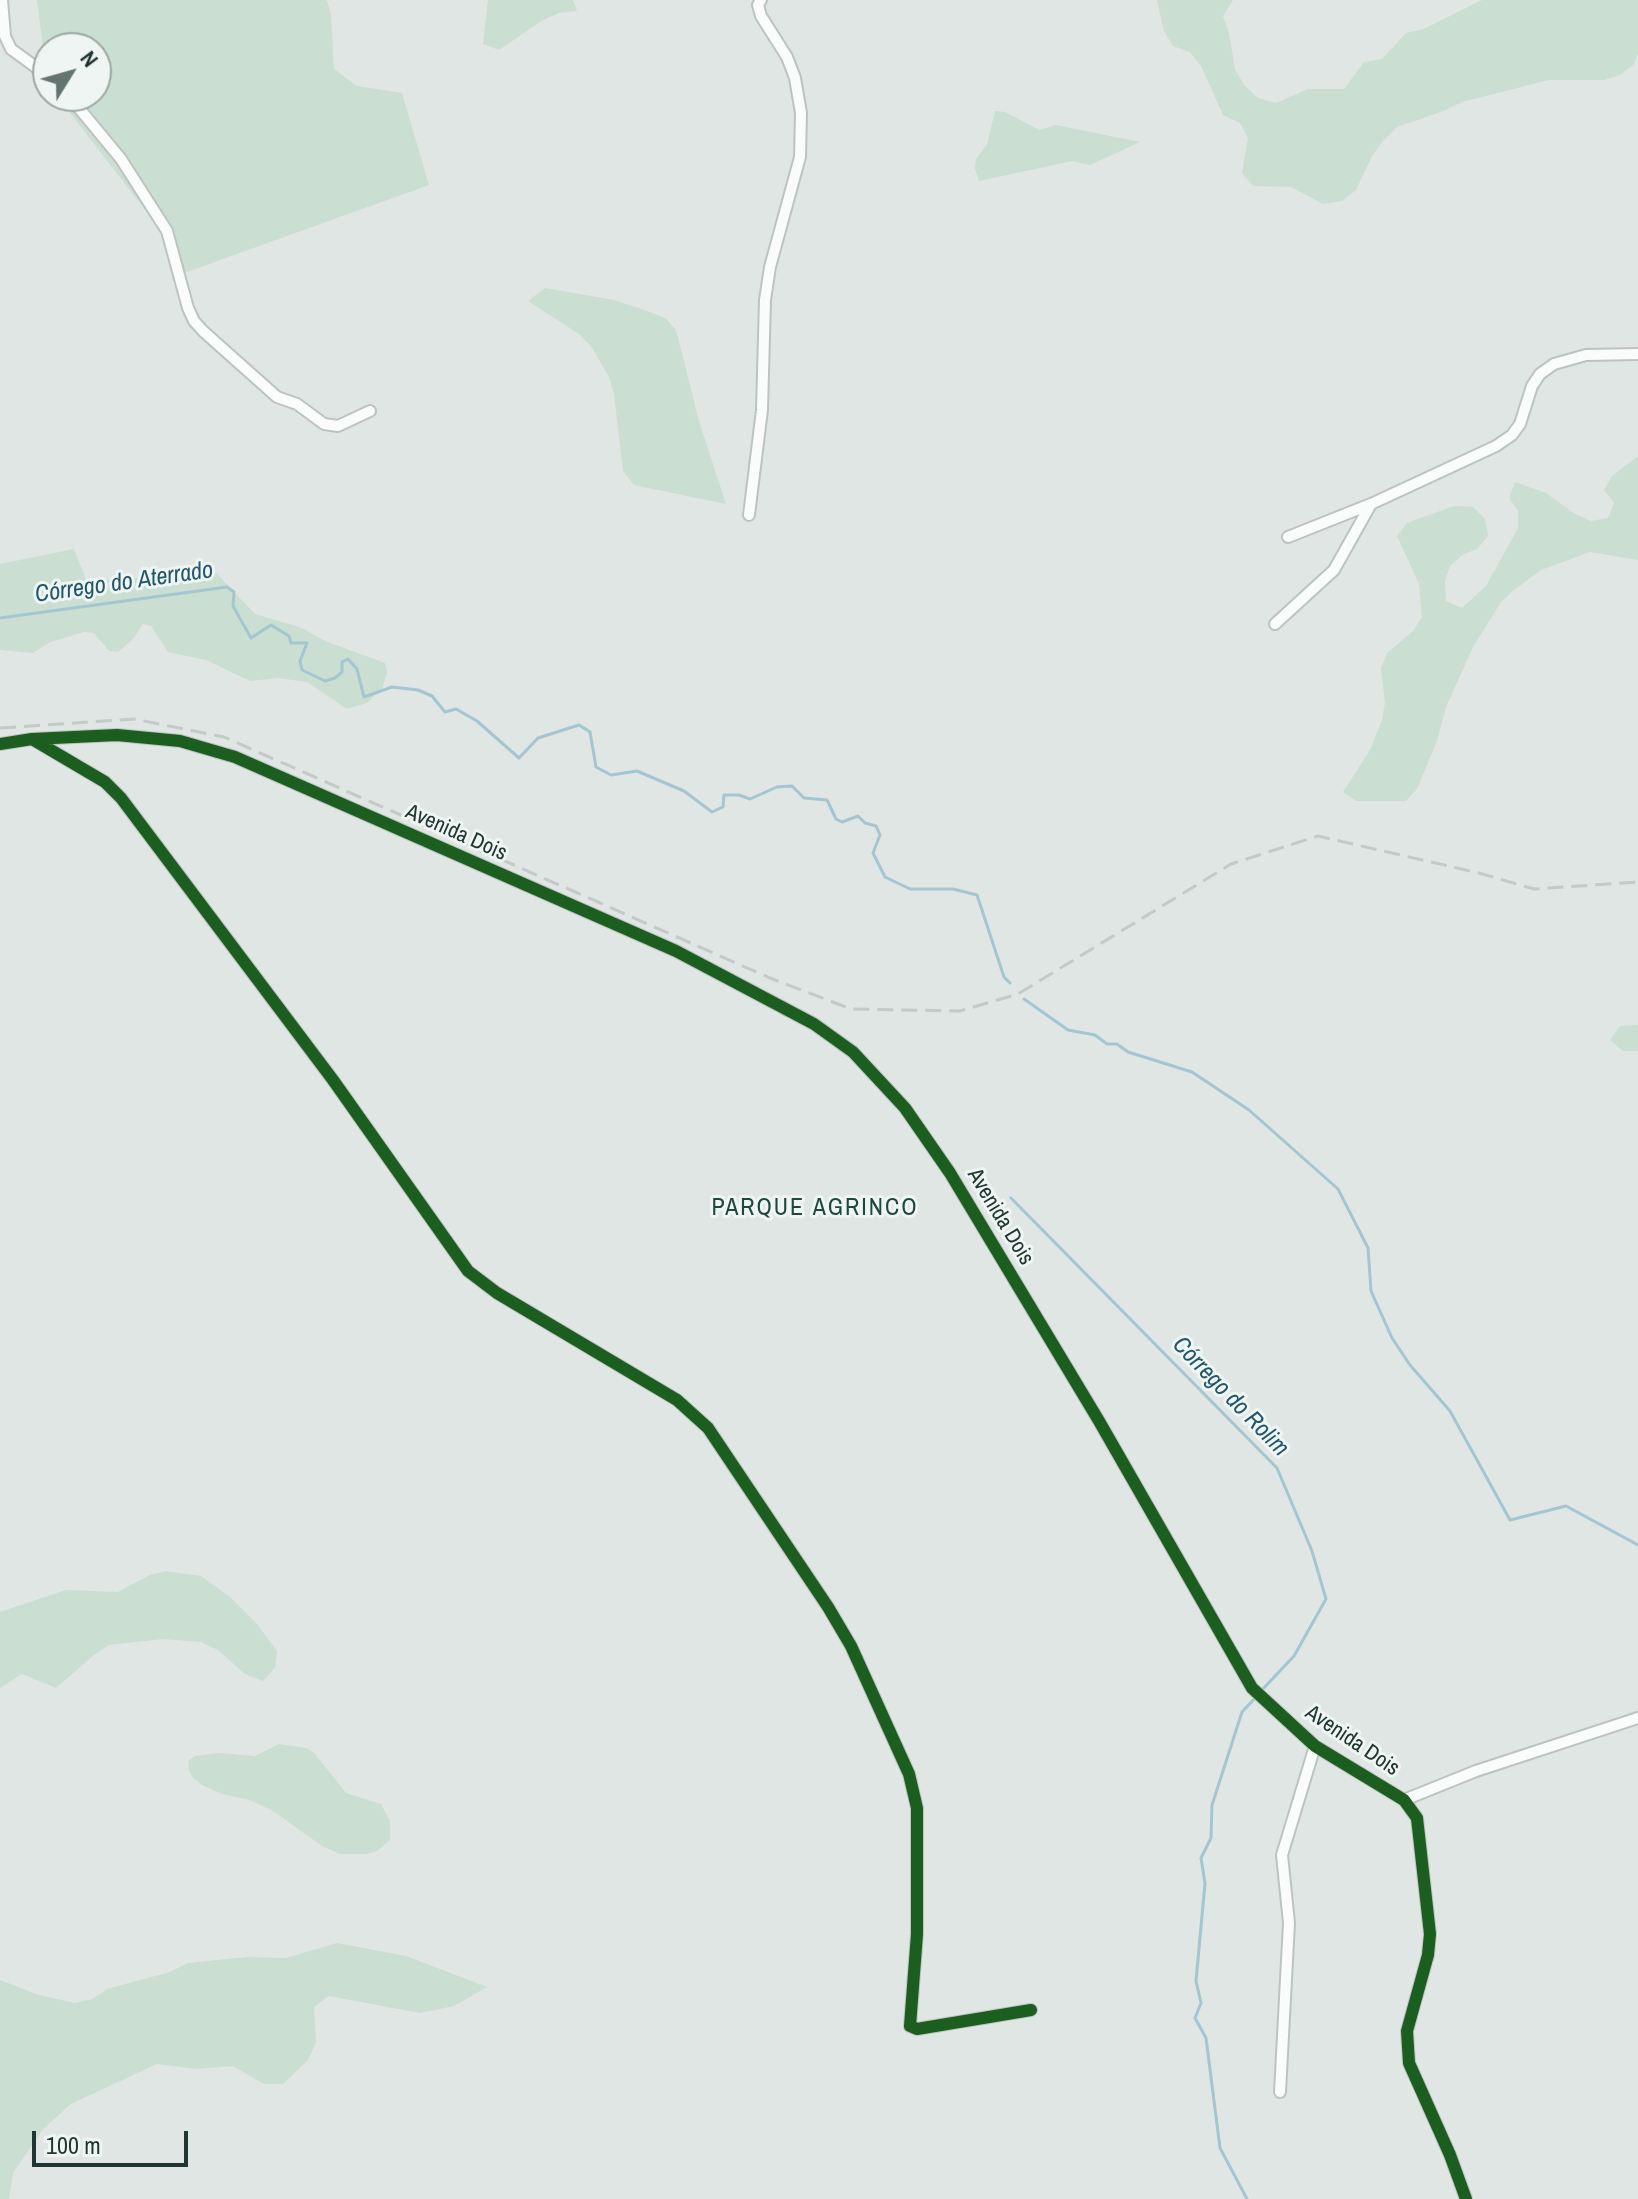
<!DOCTYPE html>
<meta charset="utf-8">
<style>
body{margin:0}
#map{position:relative;width:1638px;height:2199px;overflow:hidden;background:#e0e6e4;font-family:"Archivo Narrow",sans-serif}
canvas{display:block}
.north{position:absolute;left:32px;top:32px;width:80px;height:80px;box-sizing:border-box;background:#eef5f2;border:2px solid #9ca9a5;border-radius:50%;rotate:53deg;font-size:22px;font-weight:700;line-height:32px;text-align:center;color:#213632}
.north::after{content:'';display:block;margin:auto;width:28px;height:36px;background:#647470;clip-path:polygon(50% 0,100% 100%,50% 72%,0 100%)}
.scale{position:absolute;left:32px;top:2131px;width:156px;height:36px;box-sizing:border-box;border:4px solid #213632;border-top:0;padding-left:10px;font-size:24px;line-height:28px;white-space:nowrap;color:#213632;-webkit-text-stroke:6px #eef5f2;paint-order:stroke}
</style>
<div id="map">
<canvas width="1638" height="2199"></canvas>
<div class="north">N</div>
<div class="scale">100 m</div>
</div>
<script>
const g = document.querySelector('canvas').getContext('2d');
g.lineJoin = 'round';
function paint(path, color) {
  g.fillStyle = color;
  g.fill(path, 'evenodd');
}
function poly(rows) {
  const path = new Path2D();
  for (const r of rows) {
    path.moveTo(r[0], r[1]);
    for (let i = 2; i < r.length; i += 2) path.lineTo(r[i], r[i + 1]);
  }
  return path;
}
function stroke(path, color, width, dash) {
  g.strokeStyle = color;
  g.lineWidth = width;
  g.lineCap = dash ? 'butt' : 'round';
  g.setLineDash(dash || []);
  g.stroke(path);
}
function write(font, color, halo, rows, align = 'center') {
  g.font = font + ' "Archivo Narrow",sans-serif';
  g.lineWidth = 6;
  g.setLineDash([]);
  g.textBaseline = 'middle';
  g.strokeStyle = halo;
  g.fillStyle = color;
  for (const [text, x, y, turn = 0] of rows) {
    g.save();
    g.translate(x, y);
    g.rotate((+turn || 0) * Math.PI / 180);
    g.textAlign = isNaN(turn) ? turn : align;
    if (halo) g.strokeText(text, 0, 0);
    g.fillText(text, 0, 0);
    g.restore();
  }
}
paint(poly([
 [37,0,327,0,331,15,334,69,357,86,402,93,429,185,184,273,170,242,57,96,96,96,96,48,48,48,48,84],
 [488,0,573,0,577,11,559,13,543,20,499,50,483,44],
 [1157,0,1233,0,1223,16,1229,33,1235,69,1244,85,1258,98,1276,103,1308,89,1344,89,1364,62,1382,59,1406,33,1424,29,1482,0,1638,0,1638,53,1634,64,1620,75,1604,80,1549,80,1462,102,1446,110,1397,127,1383,141,1372,156,1356,190,1342,201,1323,204,1291,187,1253,186,1242,173,1248,138,1240,123,1223,115,1201,66,1190,52,1173,46,1164,31],
 [995,111,1005,112,1039,130,1056,125,1140,142,1090,165,1072,161,979,181,975,169,976,159,987,145],
 [545,288,614,300,650,312,665,318,676,330,698,418,726,504,634,485,623,471,614,394,609,377,591,346,579,334,528,301],
 [1638,456,1638,560,1590,552,1541,570,1514,590,1501,602,1473,647,1446,707,1437,741,1417,789,1406,801,1356,801,1343,792,1370,750,1382,720,1385,703,1381,668,1387,653,1413,631,1422,617,1419,584,1397,536,1407,523,1454,506,1473,507,1485,519,1488,536,1477,549,1462,555,1450,566,1445,581,1446,601,1462,608,1486,586,1518,528,1518,511,1509,498,1515,482,1546,493,1575,514,1591,521,1608,518,1614,503,1604,490,1612,476],
 [74,549,87,582,206,572,216,573,255,614,302,628,325,641,385,663,387,672,382,689,367,703,347,709,307,682,278,678,250,681,206,660,168,652,151,626,143,624,133,639,118,652,109,651,94,633,84,632,50,642,33,653,0,650,0,564],
 [1638,1025,1638,1051,1623,1051,1610,1040,1620,1026],
 [166,1571,201,1576,230,1597,257,1624,277,1651,275,1668,263,1681,245,1674,218,1650,201,1642,163,1639,109,1645,94,1655,56,1688,22,1674,0,1688,0,1612,66,1590,118,1592,150,1575],
 [279,1744,307,1748,315,1754,346,1793,381,1804,390,1821,390,1840,377,1851,367,1854,340,1854,322,1846,273,1811,250,1800,222,1794,202,1785,193,1778,189,1770,188,1761,195,1756,219,1753,255,1756],
 [337,1943,406,1956,487,1987,454,2006,420,2013,329,1996,314,2007,316,2042,308,2060,283,2084,264,2084,233,2066,195,2069,157,2064,71,2104,43,2129,13,2173,9,2199,0,2199,0,1980,39,1995,75,2003,93,1999,107,1989,170,1972,188,1963,246,1957,286,1958]
]), '#caded2');
stroke(poly([
 [0,618,227,587,234,592,233,606,251,638,271,625,289,636,291,643,307,643,300,661,302,670,325,681,335,678,342,672,342,662,348,659,357,669,364,697,392,687,418,690,432,696,445,712,456,709,477,721,519,758,538,738,579,725,590,732,596,767,611,775,637,771,684,791,712,812,723,807,724,795,739,795,750,799,777,787,792,786,804,798,827,800,836,819,842,822,858,816,865,823,876,826,880,835,873,853,885,877,910,889,953,889,977,895,1004,977,1010,983],
 [1024,999,1068,1030,1095,1035,1107,1044,1117,1044,1128,1052,1192,1072,1249,1110,1338,1189,1368,1248,1371,1291,1392,1338,1410,1365,1450,1411,1510,1520,1566,1506,1638,1545],
 [1011,1198,1277,1468,1312,1551,1326,1599,1294,1656,1261,1691],
 [1247,2199,1220,2148,1206,2038,1195,2018,1201,2003,1196,1981,1205,1883,1201,1858,1211,1838,1212,1805,1242,1712,1256,1697]
]), '#a4c6d1', 3);
const street = poly([
 [2,0,5,36,11,49,48,76],
 [69,96,121,159,167,231,188,308,194,321,203,331,277,397,297,404,324,424,338,426,370,411],
 [749,515,762,410,765,300,770,267,800,157,801,113,795,78,787,57,761,16,758,5,761,0],
 [1288,537,1371,504,1496,446,1512,435,1520,424,1532,386,1540,374,1554,364,1586,355,1638,354],
 [1275,624,1334,570,1371,504],
 [34,740,105,782,121,798,333,1080,468,1271,497,1293,677,1400,708,1428,828,1607,851,1646,909,1774,917,1808,917,1934,910,2026,917,2029,1031,2010],
 [0,744,32,739,117,735,180,741,235,757,676,951,814,1024,853,1052,905,1108,950,1173,1099,1421,1252,1688,1315,1746,1404,1800,1417,1818,1430,1934,1428,1955,1407,2031,1409,2063,1450,2155,1466,2199],
 [1404,1800,1476,1771,1638,1718],
 [1280,2092,1289,1923,1282,1855,1315,1746]
]);
stroke(street, '#bdc3c1', 14);
stroke(street, '#fafbfb', 10);
stroke(poly([
 [0,728,134,719,224,737,770,978,851,1009,960,1011,1018,994,1231,864,1318,836,1479,873,1534,889,1638,882]
]), '#c5c9c8', 3, [16, 8]);
stroke(poly([
 [32,739,105,782,121,798,333,1080,468,1271,497,1293,677,1400,708,1428,828,1607,851,1646,909,1774,917,1808,917,1934,910,2026,917,2029,1031,2010],
 [0,744,32,739,117,735,180,741,235,757,676,951,814,1024,853,1052,905,1108,950,1173,1099,1421,1252,1688,1315,1746,1404,1800,1417,1818,1430,1934,1428,1955,1407,2031,1409,2063,1450,2155,1466,2199]
]), '#1b5e20', 12);
write('22px', '#213632', '#eef5f2', [
 ["Avenida Dois",456,833,24],
 ["Avenida Dois",1000,1217,59],
 ["Avenida Dois",1352,1741,34]
]);
write('italic 24px', '#22576b', '#eef5f2', [
 ["Córrego do Aterrado",124,583,-8],
 ["Córrego do Rolim",1230,1397,46]
]);
g.letterSpacing = '2px';
write('24px', '#1f4640', '#eef5f2', [
 ["PARQUE AGRINCO",815,1209]
]);
g.letterSpacing = '0px';
</script>
